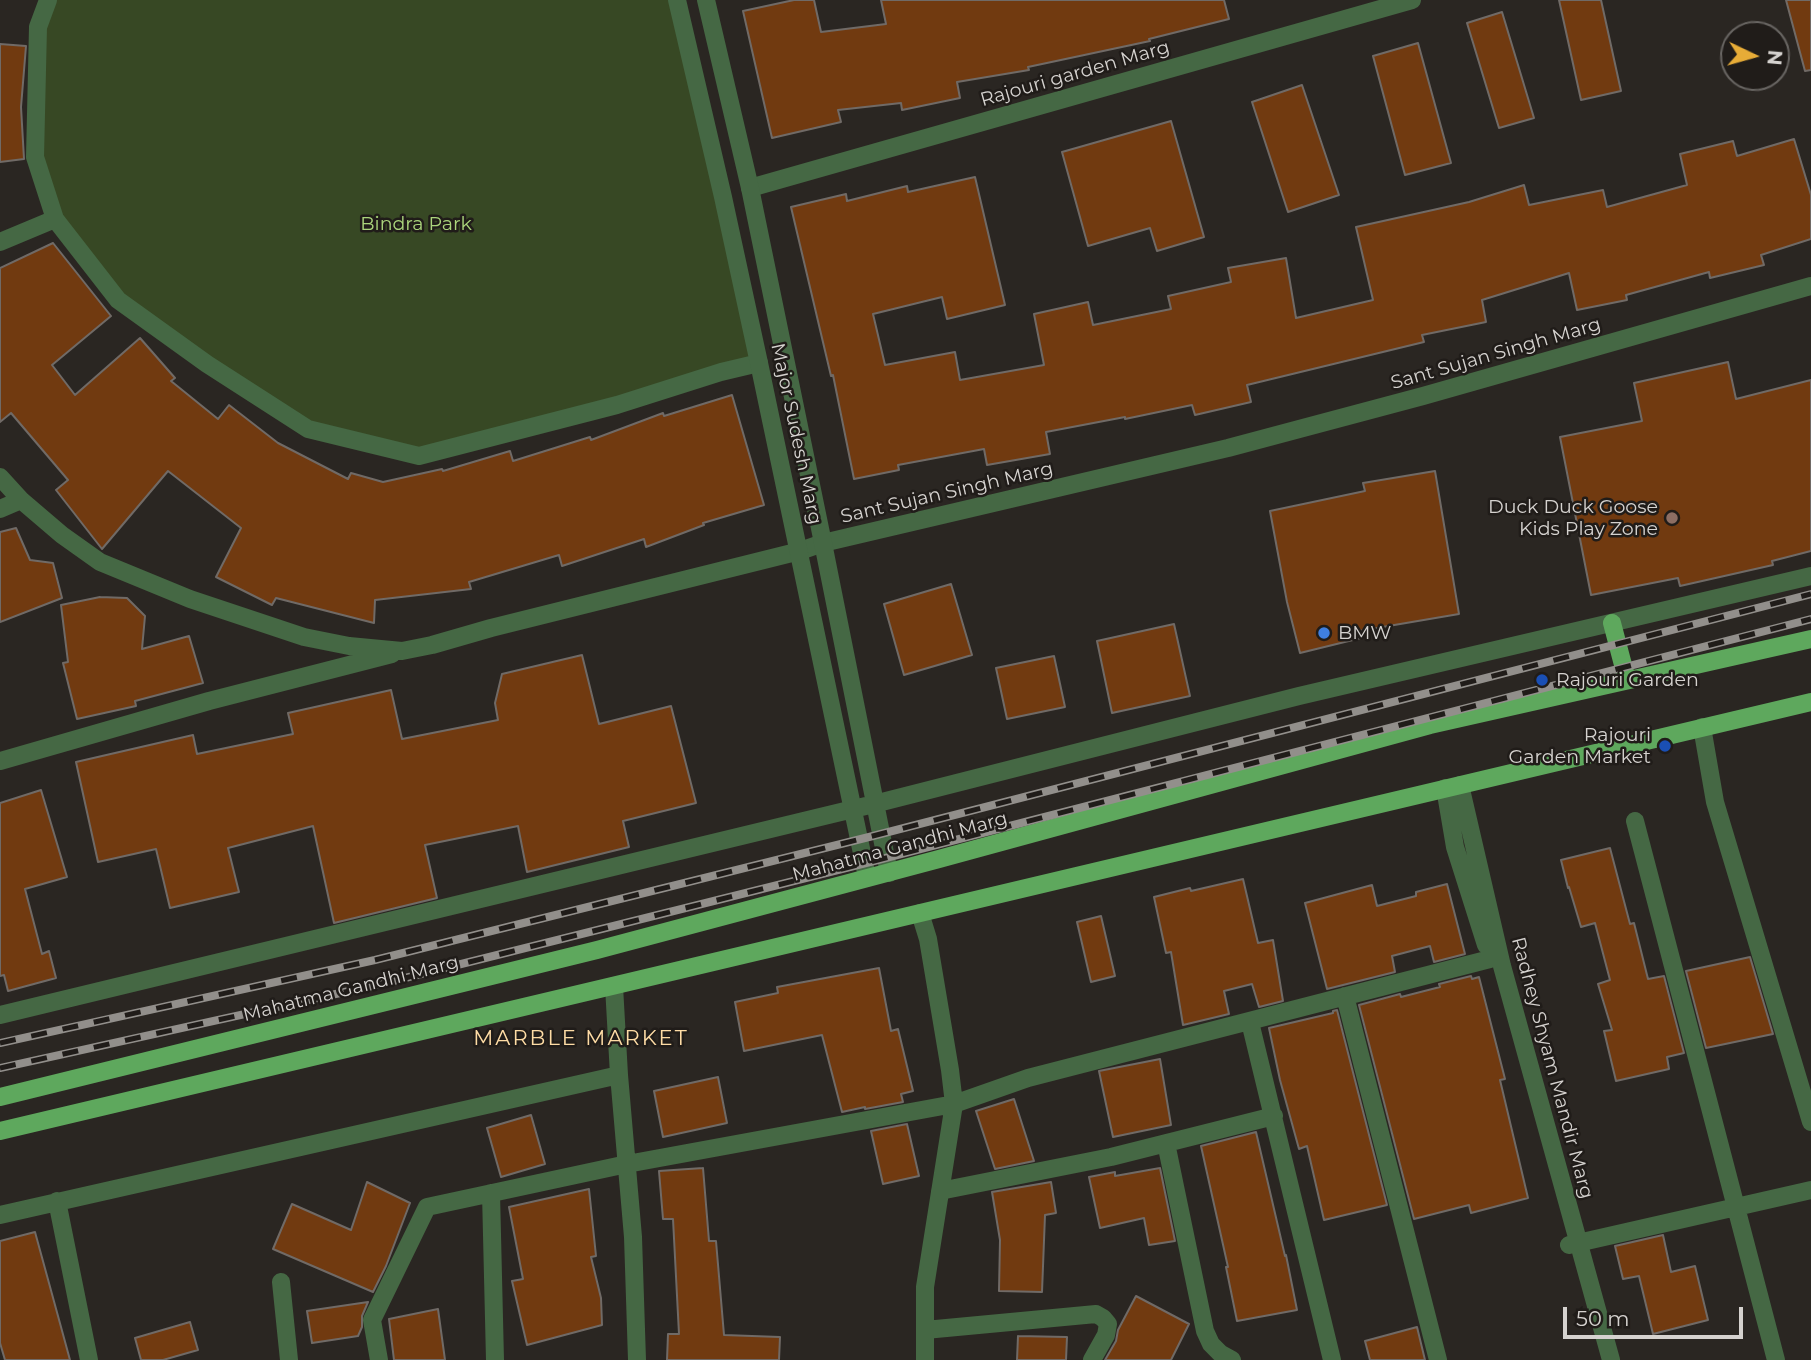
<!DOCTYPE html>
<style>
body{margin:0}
#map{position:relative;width:1811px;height:1360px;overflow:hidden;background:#2a2622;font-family:Montserrat,sans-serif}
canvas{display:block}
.north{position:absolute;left:1720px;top:21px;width:70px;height:70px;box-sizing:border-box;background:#201c19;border:2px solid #686562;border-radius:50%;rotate:95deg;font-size:19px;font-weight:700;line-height:28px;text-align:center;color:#d5d2cf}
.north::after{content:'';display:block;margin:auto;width:24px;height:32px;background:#e7ac37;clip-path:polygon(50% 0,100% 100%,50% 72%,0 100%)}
.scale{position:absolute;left:1563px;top:1307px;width:180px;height:32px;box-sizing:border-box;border:4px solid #d5d2cf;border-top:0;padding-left:9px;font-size:21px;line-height:24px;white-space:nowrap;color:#d5d2cf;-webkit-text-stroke:5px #201c19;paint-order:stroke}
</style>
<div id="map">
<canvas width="1811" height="1360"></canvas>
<div class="north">N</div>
<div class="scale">50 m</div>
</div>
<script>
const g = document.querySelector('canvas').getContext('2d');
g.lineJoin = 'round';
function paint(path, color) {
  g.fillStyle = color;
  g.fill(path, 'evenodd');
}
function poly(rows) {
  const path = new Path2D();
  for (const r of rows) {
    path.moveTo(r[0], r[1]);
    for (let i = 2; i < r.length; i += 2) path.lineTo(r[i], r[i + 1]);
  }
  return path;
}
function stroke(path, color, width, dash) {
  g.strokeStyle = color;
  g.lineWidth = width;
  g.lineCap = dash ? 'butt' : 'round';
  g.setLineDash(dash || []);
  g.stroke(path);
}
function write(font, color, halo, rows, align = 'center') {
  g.font = font + ' Montserrat,sans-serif';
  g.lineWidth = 5;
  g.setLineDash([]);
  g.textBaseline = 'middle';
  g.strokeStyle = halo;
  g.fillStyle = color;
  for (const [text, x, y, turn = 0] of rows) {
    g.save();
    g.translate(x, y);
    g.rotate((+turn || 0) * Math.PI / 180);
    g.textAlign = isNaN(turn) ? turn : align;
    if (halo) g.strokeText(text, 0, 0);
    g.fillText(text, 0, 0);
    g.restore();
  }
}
paint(poly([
 [48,0,675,0,759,363,419,456,308,429,129,308,55,219,35,157]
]), '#374824');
const building = poly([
 [794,0,814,0,821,32,886,24,881,0,1224,0,1229,19,1149,39,1150,41,1028,67,1029,70,957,82,960,98,902,110,901,103,838,110,841,122,772,138,743,11,794,0],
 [1559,0,1601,0,1621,91,1581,100,1559,0],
 [1786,0,1811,0,1811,70,1805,71,1786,0],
 [1502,12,1534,118,1499,128,1467,23,1502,12],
 [1418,43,1451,163,1405,175,1373,56,1418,43],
 [0,44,26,46,21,107,24,159,0,162,0,44],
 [1302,85,1339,195,1288,212,1252,102,1302,85],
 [1171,121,1204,237,1157,251,1150,228,1088,246,1062,152,1171,121],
 [1794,139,1811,195,1811,239,1761,255,1764,265,1710,278,1709,272,1626,295,1627,300,1577,310,1569,273,1482,300,1486,322,1422,335,1424,342,1247,385,1251,402,1195,415,1192,405,1125,419,1125,417,1046,432,1050,454,987,465,984,449,898,465,899,470,854,479,833,375,831,376,791,207,846,194,847,201,907,186,908,192,975,177,1005,305,947,319,942,297,873,314,885,365,955,352,960,380,1044,365,1034,314,1088,302,1093,325,1171,309,1168,296,1231,282,1228,268,1286,258,1296,318,1373,300,1356,227,1469,202,1524,185,1529,205,1603,190,1607,207,1687,185,1680,154,1733,141,1737,156,1794,139],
 [53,243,111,316,52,365,75,395,140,338,175,378,171,381,218,419,229,405,278,443,348,479,351,473,383,482,442,469,443,471,510,451,513,461,590,437,591,440,663,413,664,416,732,395,764,505,703,523,704,525,646,547,644,539,562,566,559,555,469,582,471,589,375,600,374,623,276,598,272,605,216,577,241,528,168,471,102,549,56,490,68,480,11,413,0,422,0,268,53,243],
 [1728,362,1736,399,1811,380,1811,551,1772,561,1773,565,1680,586,1678,578,1591,595,1560,437,1642,421,1634,383,1728,362],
 [1435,471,1459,614,1359,631,1361,638,1300,653,1287,602,1270,511,1365,491,1363,483,1435,471],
 [16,528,30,560,53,563,62,598,0,622,0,532,16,528],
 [951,584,972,655,904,675,884,604,951,584],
 [100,597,127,598,145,616,142,649,189,636,203,683,135,701,136,706,77,719,63,663,68,662,61,605,100,597],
 [1174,624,1190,696,1112,713,1097,641,1174,624],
 [582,655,599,724,671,706,696,803,623,821,629,847,527,872,518,826,425,845,437,898,334,923,313,826,228,848,239,892,170,908,156,849,98,862,76,762,193,735,197,754,293,734,288,713,391,690,402,739,498,720,495,703,502,674,582,655],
 [1054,656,1065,707,1007,719,996,668,1054,656],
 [41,790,67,877,25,889,42,954,49,951,56,978,8,991,4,975,0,976,0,803,41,790],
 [1610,848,1630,924,1634,923,1648,979,1664,976,1684,1053,1667,1057,1669,1069,1616,1081,1604,1031,1612,1030,1598,984,1610,980,1595,923,1581,927,1569,887,1568,888,1561,860,1610,848],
 [1243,879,1258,943,1273,940,1283,1001,1259,1007,1252,984,1224,991,1229,1014,1183,1025,1171,952,1166,953,1154,897,1190,888,1191,891,1243,879],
 [1447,884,1465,954,1434,962,1430,946,1392,956,1395,972,1327,989,1305,903,1372,885,1377,906,1416,896,1416,892,1447,884],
 [1101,916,1115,976,1091,982,1077,922,1101,916],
 [1750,957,1773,1034,1706,1048,1686,971,1750,957],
 [879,968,891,1031,898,1029,913,1091,901,1094,903,1102,865,1109,865,1107,842,1112,822,1035,744,1051,735,1002,778,993,777,987,879,968],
 [1471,976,1472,979,1479,977,1505,1079,1500,1080,1528,1198,1471,1213,1469,1205,1414,1219,1359,1005,1400,994,1401,997,1440,987,1439,984,1471,976],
 [1337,1010,1387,1205,1324,1220,1307,1146,1299,1149,1280,1080,1269,1028,1333,1013,1333,1011,1337,1010],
 [1160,1059,1171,1125,1113,1137,1099,1071,1160,1059],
 [718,1077,727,1123,663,1137,654,1091,718,1077],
 [1014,1099,1034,1161,995,1169,976,1111,1014,1099],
 [531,1115,545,1164,501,1177,487,1128,531,1115],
 [907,1124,919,1176,883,1184,871,1131,907,1124],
 [1256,1132,1285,1256,1286,1255,1297,1310,1237,1321,1226,1267,1228,1267,1201,1146,1256,1132],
 [703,1168,709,1241,716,1241,724,1335,780,1337,779,1360,667,1360,668,1334,679,1334,673,1219,663,1219,659,1171,703,1168],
 [1160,1168,1175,1241,1149,1245,1144,1218,1100,1228,1089,1177,1115,1172,1115,1176,1160,1168],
 [367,1182,410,1203,386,1266,373,1292,273,1249,292,1204,351,1230,367,1182],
 [1051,1182,1056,1213,1045,1215,1042,1292,999,1291,1000,1240,992,1192,1051,1182],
 [589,1189,596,1256,591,1257,601,1298,602,1325,527,1345,512,1281,523,1279,509,1207,589,1189],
 [35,1232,58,1316,70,1360,5,1360,0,1343,0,1241,35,1232],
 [1663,1235,1671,1272,1695,1266,1708,1320,1653,1334,1639,1276,1623,1279,1615,1246,1663,1235],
 [1136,1296,1189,1324,1171,1360,1105,1360,1116,1341,1118,1330,1136,1296],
 [368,1302,362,1316,362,1327,358,1336,312,1343,307,1311,368,1302],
 [438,1309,445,1360,394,1360,389,1319,438,1309],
 [190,1322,198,1350,163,1360,141,1360,135,1338,190,1322],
 [1417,1327,1425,1360,1370,1360,1365,1341,1417,1327],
 [1018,1336,1067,1337,1066,1360,1017,1360,1018,1336]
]);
paint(building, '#713a10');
stroke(building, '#706a66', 2);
stroke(poly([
 [48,0,38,27,35,157,55,219,118,300,207,364,308,429,419,456,617,405,721,372,759,363],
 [750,188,1412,0],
 [0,242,55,219],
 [0,477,21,500,62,535,100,562,190,599,304,637,349,646,402,651,432,645,491,628,800,551,823,543,1228,448,1423,396,1811,286],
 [0,509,21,500],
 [1702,727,1715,802,1811,1122],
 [0,761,209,701,392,654],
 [1460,785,1502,966,1611,1360],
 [1445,788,1455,847,1486,945],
 [1635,821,1776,1360],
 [920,913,928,939,950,1070,954,1104,925,1287,925,1360],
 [614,986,619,1075,633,1237,637,1360],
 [1345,996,1438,1360],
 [1250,1022,1332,1360],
 [1166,1143,1205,1331,1211,1344,1221,1354,1232,1360],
 [940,1191,1111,1157,1274,1116],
 [491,1193,495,1360],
 [57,1201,89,1360],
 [0,1215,619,1075],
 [1569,1245,1811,1190],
 [281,1282,289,1360],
 [925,1330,1096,1314,1103,1318,1108,1324,1106,1335,1092,1360],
 [379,1360,372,1320,427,1207,627,1164,954,1104,1028,1078,1490,959]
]), '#456844', 18);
stroke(poly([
 [677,0,723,197,759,363,867,877],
 [706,0,750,188,823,543,889,873],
 [0,1015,874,804,1299,696,1811,576]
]), '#456844', 18);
stroke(poly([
 [1612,623,1627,680],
 [0,1097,597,950,939,859,1430,725,1811,639],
 [0,1131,1811,702]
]), '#5ea85d', 18);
const rail = poly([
 [0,1043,375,960,869,837,1811,594],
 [0,1068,381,984,874,861,1811,619]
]);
stroke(rail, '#928f8b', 8);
stroke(rail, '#201c19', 5, [16]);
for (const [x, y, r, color] of [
 [1672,518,7,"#8d6e63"],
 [1324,633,7,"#3f7fe0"],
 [1542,680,7,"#1a4fb4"],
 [1665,746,7,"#1a4fb4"]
]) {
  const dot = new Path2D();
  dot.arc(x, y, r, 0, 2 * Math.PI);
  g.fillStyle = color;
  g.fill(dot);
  stroke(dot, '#201c19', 2.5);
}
write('19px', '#d5d2cf', '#201c19', [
 ["Rajouri garden Marg",1075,74,-16],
 ["Sant Sujan Singh Marg",1496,354,-16],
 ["Major Sudesh Marg",796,434,78],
 ["Sant Sujan Singh Marg",947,493,-13],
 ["Mahatma Gandhi Marg",900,847,-15],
 ["Mahatma Gandhi Marg",351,989,-14],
 ["Radhey Shyam Mandir Marg",1552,1068,75]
]);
write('19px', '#abd57c', '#201c19', [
 ["Bindra Park",416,224]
]);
write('19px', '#d5d2cf', '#201c19', [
 ["Duck Duck Goose",1658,507],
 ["Kids Play Zone",1658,529],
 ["BMW",1338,633,"left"],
 ["Rajouri Garden",1556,680,"left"],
 ["Rajouri",1651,735],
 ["Garden Market",1651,757]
], 'right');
g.letterSpacing = '2px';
write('21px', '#fedca5', '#201c19', [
 ["MARBLE MARKET",581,1039]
]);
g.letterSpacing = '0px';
</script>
